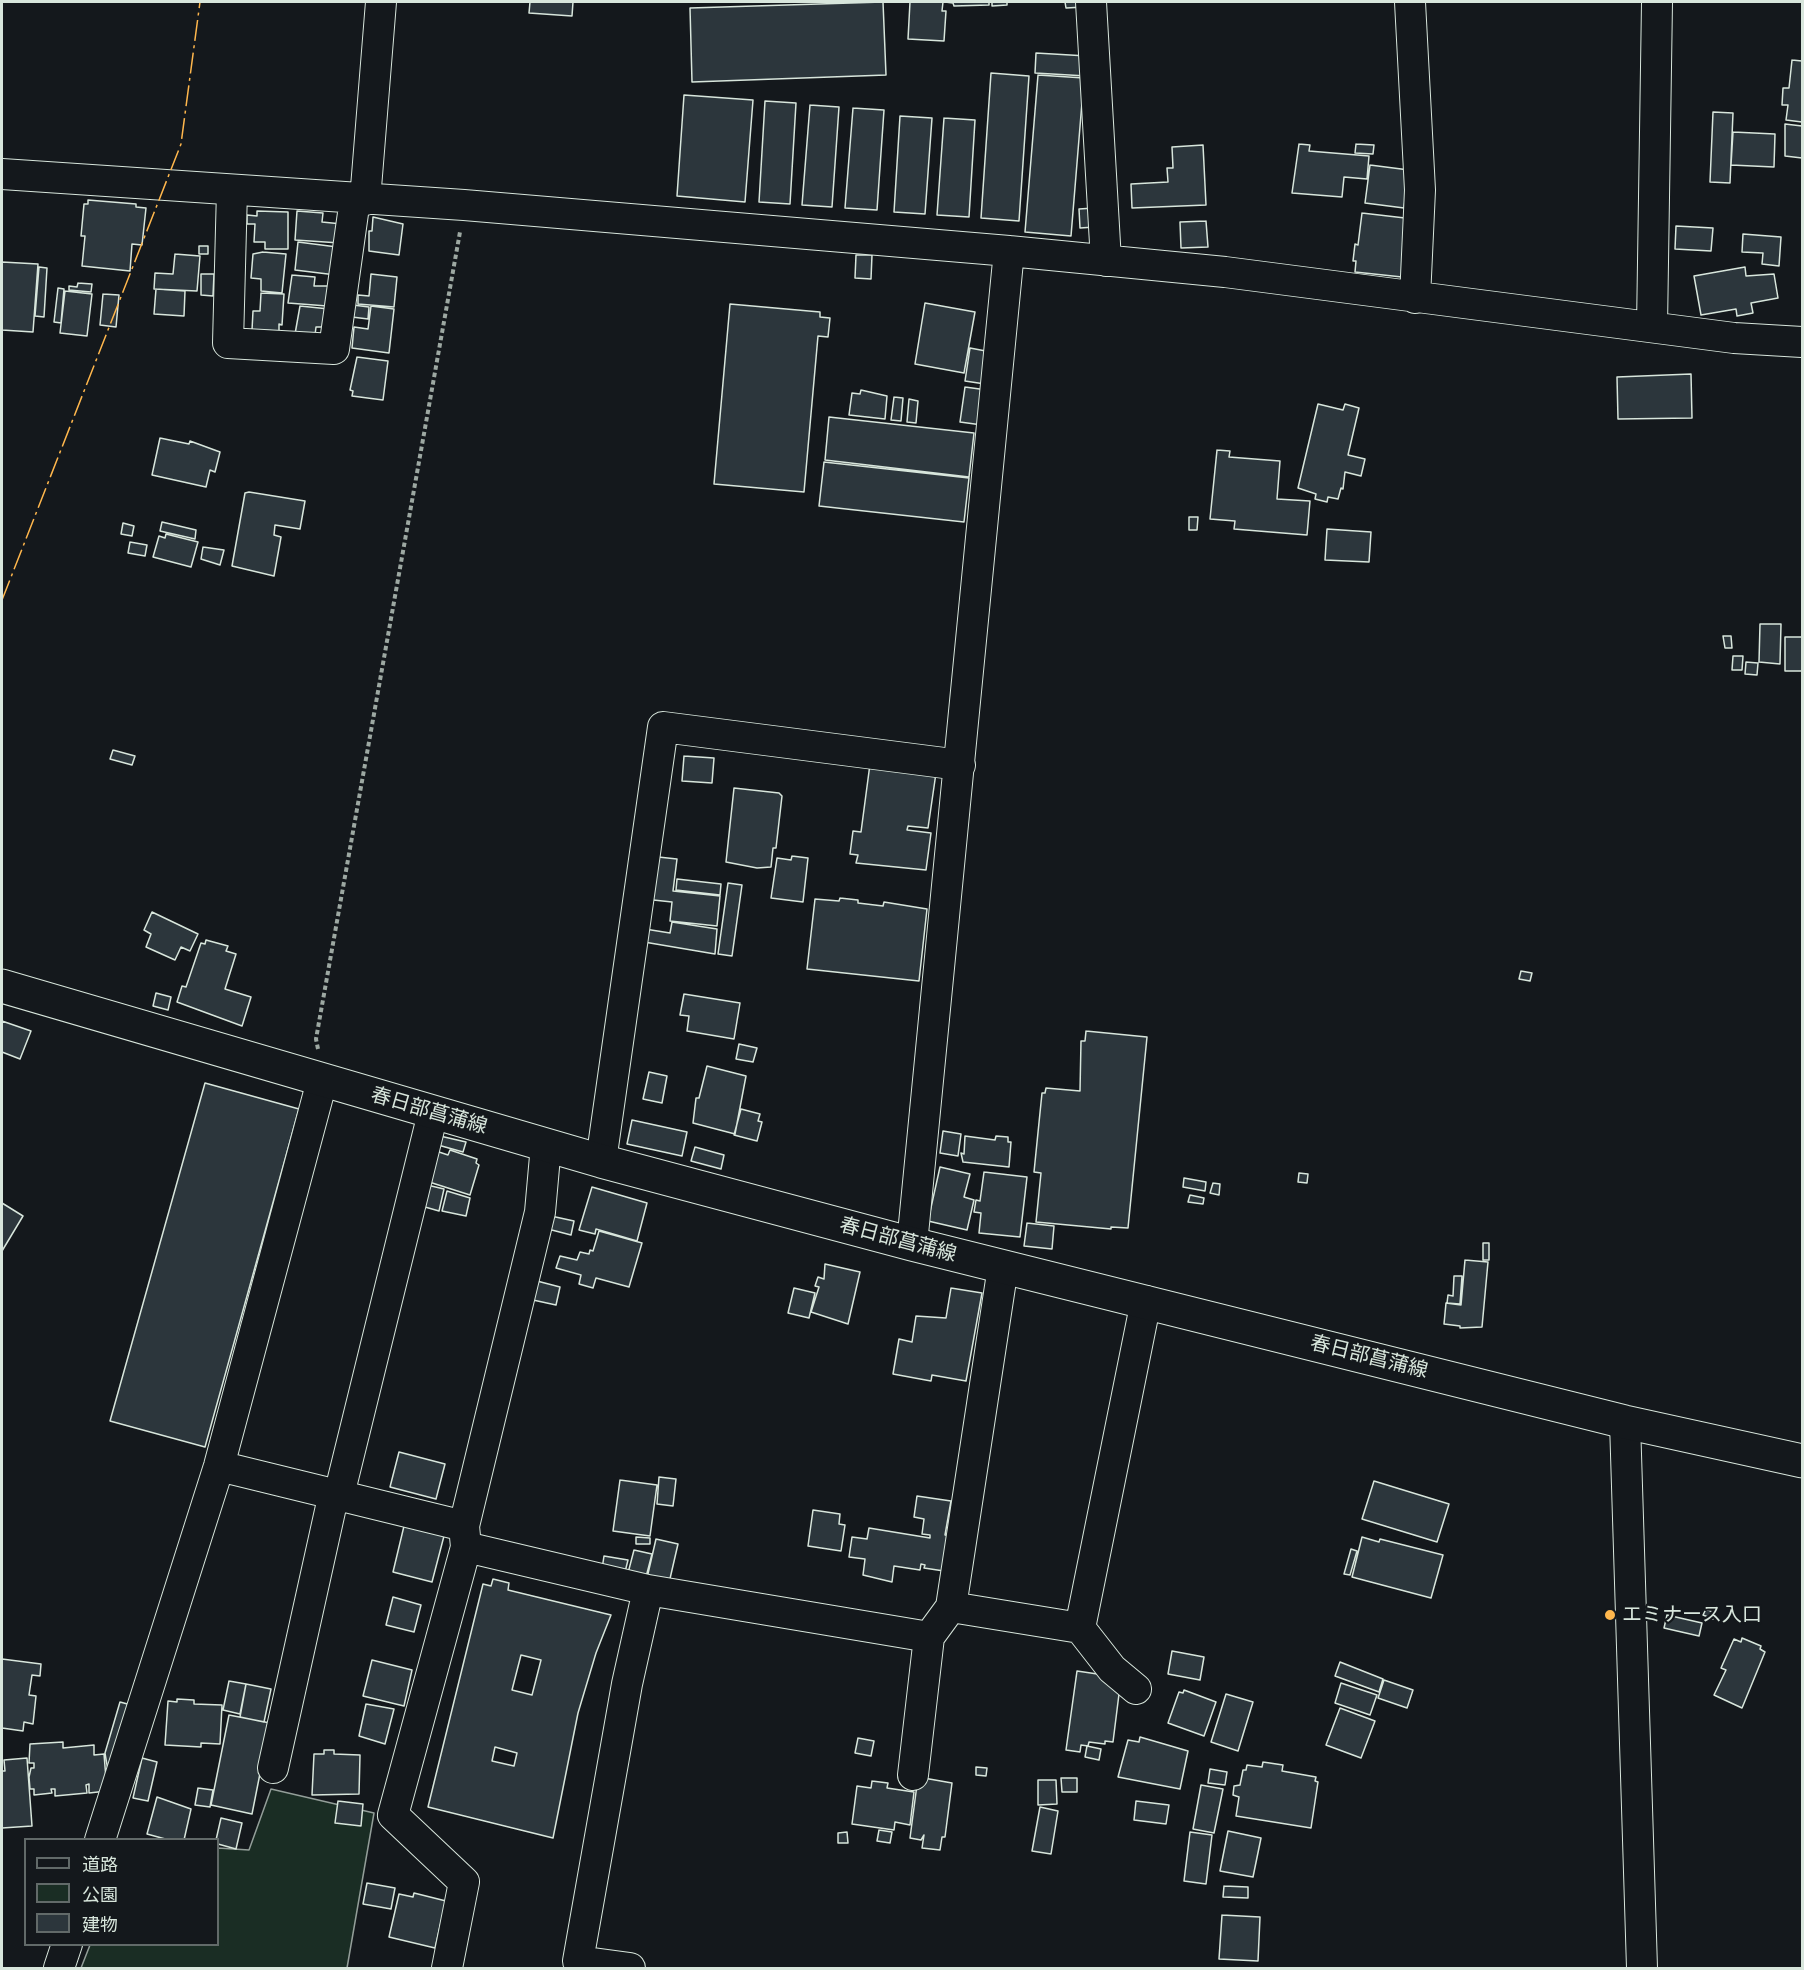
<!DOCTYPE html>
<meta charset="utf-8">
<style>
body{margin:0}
#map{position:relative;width:1804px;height:1970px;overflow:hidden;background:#14181c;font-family:Montserrat,"Noto Sans JP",sans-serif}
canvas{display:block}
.frame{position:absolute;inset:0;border:3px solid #d8e6dc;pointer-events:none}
.legend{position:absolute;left:24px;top:1838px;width:195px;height:108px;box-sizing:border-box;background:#14181c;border:2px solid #626a69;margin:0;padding:8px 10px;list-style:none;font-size:18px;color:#d8e6dc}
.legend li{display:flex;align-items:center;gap:12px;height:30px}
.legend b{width:30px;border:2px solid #626a69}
</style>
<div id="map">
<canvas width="1804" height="1970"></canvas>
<div class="frame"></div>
<ul class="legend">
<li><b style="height:8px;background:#14181c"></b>道路</li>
<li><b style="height:16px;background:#1a2d24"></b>公園</li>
<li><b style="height:16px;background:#2c363c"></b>建物</li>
</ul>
</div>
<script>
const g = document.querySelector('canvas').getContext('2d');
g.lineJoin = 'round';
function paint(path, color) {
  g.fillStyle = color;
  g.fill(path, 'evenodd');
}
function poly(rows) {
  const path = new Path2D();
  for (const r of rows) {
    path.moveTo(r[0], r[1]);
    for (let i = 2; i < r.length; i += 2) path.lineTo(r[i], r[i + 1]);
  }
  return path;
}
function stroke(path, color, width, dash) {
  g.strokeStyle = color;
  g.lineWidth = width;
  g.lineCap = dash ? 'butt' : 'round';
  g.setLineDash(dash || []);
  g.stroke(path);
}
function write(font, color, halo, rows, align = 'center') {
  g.font = font + ' Montserrat,"Noto Sans JP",sans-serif';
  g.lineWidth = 4.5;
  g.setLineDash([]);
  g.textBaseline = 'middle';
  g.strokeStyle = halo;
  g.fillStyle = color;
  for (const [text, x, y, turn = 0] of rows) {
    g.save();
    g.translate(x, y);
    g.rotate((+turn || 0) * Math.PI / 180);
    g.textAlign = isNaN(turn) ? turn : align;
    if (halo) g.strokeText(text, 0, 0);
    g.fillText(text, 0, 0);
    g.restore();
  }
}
const green = poly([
 [271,1789,374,1813,347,1968,81,1968,90,1945,218,1944,218,1848,249,1850,271,1789]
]);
paint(green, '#1a2d24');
stroke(green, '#939e99', 1.5);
const building = poly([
 [530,2,573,2,572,16,529,13,530,2],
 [883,2,886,75,692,82,690,8,883,2],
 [910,2,943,2,942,11,946,11,944,41,908,39,910,2],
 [945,2,989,2,989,5,954,6,953,3,945,2],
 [992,2,1007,2,1007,5,992,6,992,2],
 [1065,2,1083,2,1084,7,1066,8,1065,2],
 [1036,53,1087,56,1086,76,1035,73,1036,53],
 [1792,60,1802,61,1802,122,1786,120,1788,105,1782,105,1783,88,1789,88,1792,60],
 [991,73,1029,76,1019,221,981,218,991,73],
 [1038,75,1084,78,1071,236,1025,232,1038,75],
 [684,95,753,100,745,202,677,196,684,95],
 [765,101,796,103,790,204,759,202,765,101],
 [810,105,839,107,832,207,802,205,810,105],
 [853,108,884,110,877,210,845,208,853,108],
 [1713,112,1733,113,1730,183,1710,182,1713,112],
 [900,116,932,118,925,214,894,212,900,116],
 [944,118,975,120,969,217,937,215,944,118],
 [1785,124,1802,126,1802,158,1785,156,1785,124],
 [1733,132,1775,134,1774,167,1731,165,1733,132],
 [1299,144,1310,145,1309,151,1369,156,1367,179,1344,177,1342,197,1292,193,1299,144],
 [1356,144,1374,145,1373,154,1355,153,1356,144],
 [1203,145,1206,205,1132,208,1131,184,1168,182,1167,168,1173,168,1172,147,1203,145],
 [1370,165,1409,170,1404,208,1365,203,1370,165],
 [88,200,136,204,136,207,146,208,142,245,132,244,130,271,82,266,85,236,81,236,84,204,88,204,88,200],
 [1094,208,1095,227,1080,228,1079,209,1094,208],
 [257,211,288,212,288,249,265,249,265,242,254,242,255,224,247,224,247,215,257,216,257,211],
 [297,211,323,213,322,222,342,224,340,243,295,240,297,211],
 [1362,213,1405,218,1402,277,1355,272,1356,261,1353,261,1355,244,1358,245,1362,213],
 [373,217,403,224,399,255,369,251,369,231,372,231,373,217],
 [1206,221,1208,247,1181,248,1180,222,1206,221],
 [1676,226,1713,228,1711,251,1675,249,1676,226],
 [1743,234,1781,237,1779,266,1762,264,1763,253,1742,252,1743,234],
 [298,242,337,247,336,275,295,270,298,242],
 [199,246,208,246,208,254,199,254,199,246],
 [263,252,286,254,282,293,261,291,261,279,251,278,253,254,263,252],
 [175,254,200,256,197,291,154,289,155,273,173,274,175,254],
 [856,255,872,255,871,279,855,278,856,255],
 [2,262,38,264,33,332,2,330,2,262],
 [39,267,47,268,44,317,35,316,39,267],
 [1745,267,1746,276,1774,274,1778,298,1751,303,1753,313,1737,316,1736,309,1701,315,1694,276,1745,267],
 [201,274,214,274,213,296,201,295,201,274],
 [371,274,397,277,394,307,358,304,358,295,369,296,371,274],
 [292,275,315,277,314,286,328,286,327,306,288,303,292,275],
 [78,283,92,284,91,292,69,290,69,286,77,287,78,283],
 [58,288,64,289,61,323,54,322,58,288],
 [156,289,185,291,184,316,154,314,156,289],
 [65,291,92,294,87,336,60,333,65,291],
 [261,293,284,294,282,325,279,324,279,331,252,330,253,311,260,311,261,293],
 [103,294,119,295,116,327,100,325,103,294],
 [925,303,975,312,964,373,915,364,925,303],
 [730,304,820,312,820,317,830,318,828,337,818,336,804,492,714,484,730,304],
 [353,305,369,307,368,319,352,317,353,305],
 [300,306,329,309,327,327,316,327,315,335,295,334,300,306],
 [371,306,394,309,389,353,352,348,354,327,368,329,371,306],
 [970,348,991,352,985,384,965,381,970,348],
 [357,357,388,361,383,400,352,396,353,391,350,390,357,357],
 [1691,374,1692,418,1618,419,1617,377,1691,374],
 [965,387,987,390,982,425,960,422,965,387],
 [861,390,887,396,885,419,849,415,852,393,860,394,861,390],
 [894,397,903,398,901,421,891,420,894,397],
 [909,399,918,401,916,423,907,422,909,399],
 [1318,404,1343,410,1345,404,1359,408,1348,455,1365,459,1361,476,1345,472,1343,489,1341,488,1338,499,1328,497,1327,502,1315,499,1316,494,1298,488,1318,404],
 [829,417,974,433,969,477,825,460,829,417],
 [160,438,189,444,190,441,220,452,215,472,210,470,206,487,152,475,160,438],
 [1217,450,1230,451,1229,457,1280,461,1277,499,1310,501,1307,535,1234,529,1235,521,1210,519,1217,450],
 [824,462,969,478,964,522,819,506,824,462],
 [249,492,305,501,300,529,275,525,274,535,281,537,274,576,232,566,245,493,249,492],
 [1189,517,1198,517,1197,530,1189,530,1189,517],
 [162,522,196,530,195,539,160,531,162,522],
 [123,523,134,526,132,536,121,534,123,523],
 [1327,529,1371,532,1369,562,1325,560,1327,529],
 [166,534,198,542,191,567,153,557,159,536,165,538,166,534],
 [130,542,147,545,145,556,128,553,130,542],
 [203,547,224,550,220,565,201,559,203,547],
 [1760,624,1781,624,1780,664,1759,662,1760,624],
 [1723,636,1731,636,1732,648,1725,648,1723,636],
 [1785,637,1802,637,1802,671,1785,671,1785,637],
 [1733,656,1743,656,1742,670,1732,670,1733,656],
 [1746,662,1758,663,1757,675,1745,674,1746,662],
 [113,750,135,756,132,765,110,759,113,750],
 [684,756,714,758,712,783,682,781,684,756],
 [870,764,936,773,928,828,908,826,907,830,931,833,926,870,856,863,858,855,850,854,853,831,861,832,870,764],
 [734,788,779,793,782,796,776,848,773,848,771,867,757,868,726,862,734,788],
 [649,856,677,859,673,891,720,896,717,926,670,921,672,902,644,899,649,856],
 [792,856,808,858,803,902,771,898,777,858,791,860,792,856],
 [677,879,721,884,720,895,676,890,677,879],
 [728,883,742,885,732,956,718,954,728,883],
 [840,898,858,900,858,903,883,906,884,902,927,909,919,981,807,969,815,899,839,901,840,898],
 [152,912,198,934,190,951,181,947,175,960,146,947,151,934,144,930,152,912],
 [672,922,717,929,715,954,644,942,645,929,670,933,672,922],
 [206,940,228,946,226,951,236,954,225,989,251,997,242,1026,177,1002,182,986,186,987,201,943,205,944,206,940],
 [1521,971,1532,973,1530,981,1519,979,1521,971],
 [156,993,171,997,168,1010,153,1006,156,993],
 [684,994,740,1003,734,1039,687,1031,689,1016,680,1015,684,994],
 [2,1021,31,1031,20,1059,2,1052,2,1021],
 [1086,1031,1147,1037,1128,1228,1111,1227,1111,1229,1036,1222,1041,1173,1034,1172,1042,1093,1045,1093,1046,1088,1080,1091,1081,1041,1085,1041,1086,1031],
 [739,1044,757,1048,753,1062,736,1059,739,1044],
 [707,1066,746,1076,735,1134,693,1123,696,1098,699,1098,707,1066],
 [649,1072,667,1076,662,1103,643,1099,649,1072],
 [205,1083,299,1109,205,1447,110,1421,205,1083],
 [741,1109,760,1114,758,1121,762,1122,757,1141,734,1135,741,1109],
 [632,1120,687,1132,682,1156,627,1144,632,1120],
 [943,1131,961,1134,958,1156,940,1153,943,1131],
 [440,1136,466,1142,463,1152,438,1145,440,1136],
 [965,1136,995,1140,996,1136,1008,1137,1008,1142,1011,1142,1009,1167,963,1162,961,1153,964,1154,965,1136],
 [695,1147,724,1155,721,1169,691,1161,695,1147],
 [450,1150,477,1159,476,1163,479,1165,470,1195,426,1181,436,1151,448,1155,450,1150],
 [940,1167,970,1174,964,1197,974,1200,967,1230,928,1221,940,1167],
 [984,1172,1027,1177,1020,1237,979,1233,981,1213,974,1212,976,1200,980,1201,984,1172],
 [1299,1173,1308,1174,1307,1183,1298,1182,1299,1173],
 [1184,1178,1206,1182,1205,1191,1183,1187,1184,1178],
 [1213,1183,1220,1184,1219,1195,1210,1193,1213,1183],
 [423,1184,444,1189,439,1211,418,1205,423,1184],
 [592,1187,647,1203,637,1241,596,1229,595,1234,579,1230,592,1187],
 [447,1191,470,1198,466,1216,442,1211,447,1191],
 [1190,1195,1204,1198,1203,1204,1188,1202,1190,1195],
 [2,1203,23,1216,2,1251,2,1203],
 [551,1216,574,1221,571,1235,548,1229,551,1216],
 [1027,1223,1054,1226,1052,1249,1024,1246,1027,1223],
 [599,1231,642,1243,629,1287,596,1278,593,1288,579,1284,581,1275,556,1268,560,1256,577,1260,580,1252,589,1254,590,1250,593,1251,599,1231],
 [1483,1243,1489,1243,1489,1260,1483,1260,1483,1243],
 [1465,1260,1488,1262,1482,1327,1460,1328,1460,1326,1444,1324,1446,1303,1461,1305,1465,1260],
 [825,1264,860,1272,848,1324,811,1312,819,1287,815,1286,818,1277,824,1279,825,1264],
 [1454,1276,1462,1276,1460,1304,1447,1303,1448,1295,1453,1296,1454,1276],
 [537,1281,560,1287,556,1305,533,1300,537,1281],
 [794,1288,815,1293,809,1318,788,1313,794,1288],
 [951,1288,982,1293,966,1381,932,1375,931,1381,893,1374,899,1339,912,1342,916,1316,946,1318,951,1288],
 [399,1452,445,1464,436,1499,390,1487,399,1452],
 [659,1477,676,1479,673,1506,657,1504,659,1477],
 [620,1480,657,1485,650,1536,613,1531,620,1480],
 [1374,1481,1449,1504,1437,1542,1362,1519,1374,1481],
 [917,1496,951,1501,945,1535,950,1536,944,1571,924,1568,925,1565,921,1564,920,1570,894,1566,892,1582,863,1575,865,1559,849,1557,852,1537,867,1539,869,1528,930,1538,930,1535,922,1534,924,1519,914,1517,917,1496],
 [813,1510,840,1514,839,1524,845,1525,841,1551,808,1546,813,1510],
 [404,1526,444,1536,432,1582,393,1572,404,1526],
 [636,1537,650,1538,650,1544,636,1544,636,1537],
 [1362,1537,1379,1542,1380,1539,1443,1555,1431,1598,1352,1577,1362,1537],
 [656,1539,678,1544,669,1583,647,1578,656,1539],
 [1351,1549,1357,1551,1350,1575,1344,1574,1351,1549],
 [634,1550,652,1554,646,1577,628,1573,634,1550],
 [604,1556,628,1560,625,1572,602,1569,604,1556],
 [493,1579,509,1583,508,1590,611,1615,596,1653,578,1713,553,1838,428,1807,483,1584,491,1586,493,1579],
 [521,1655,541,1660,532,1695,512,1690,521,1655],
 [495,1747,517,1753,514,1766,492,1761,495,1747],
 [393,1597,421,1605,414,1632,386,1625,393,1597],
 [1706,1609,1715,1613,1713,1619,1703,1615,1706,1609],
 [1667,1615,1702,1623,1699,1636,1664,1628,1667,1615],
 [1742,1638,1761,1646,1760,1649,1765,1652,1742,1708,1714,1695,1726,1670,1721,1668,1734,1639,1741,1642,1742,1638],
 [1172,1651,1204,1657,1200,1680,1168,1674,1172,1651],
 [2,1659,41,1664,40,1676,32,1675,29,1695,36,1696,33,1724,24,1722,23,1731,2,1728,2,1659],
 [372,1660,412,1670,404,1706,363,1696,372,1660],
 [1340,1662,1383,1679,1379,1692,1335,1676,1340,1662],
 [1077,1671,1111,1676,1120,1686,1113,1742,1105,1741,1105,1744,1089,1742,1088,1746,1081,1745,1080,1752,1066,1750,1077,1671],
 [1384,1680,1413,1690,1407,1708,1378,1698,1384,1680],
 [229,1681,246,1684,240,1714,223,1710,229,1681],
 [1341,1683,1377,1695,1370,1715,1335,1703,1341,1683],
 [246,1684,271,1689,264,1722,240,1717,246,1684],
 [1184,1690,1216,1702,1204,1736,1168,1723,1179,1692,1183,1693,1184,1690],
 [1226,1694,1253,1702,1238,1751,1211,1742,1226,1694],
 [177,1699,194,1700,194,1704,222,1705,220,1744,201,1743,201,1747,165,1745,168,1701,177,1702,177,1699],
 [120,1702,150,1710,110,1783,105,1753,120,1702],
 [366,1704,394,1709,385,1744,359,1736,366,1704],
 [1340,1708,1375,1721,1361,1758,1326,1745,1340,1708],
 [229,1715,270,1723,252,1814,211,1805,229,1715],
 [1140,1737,1188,1751,1180,1789,1118,1777,1128,1740,1139,1742,1140,1737],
 [858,1738,874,1741,871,1756,855,1753,858,1738],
 [63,1742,63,1748,94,1745,94,1755,104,1754,107,1791,89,1793,89,1784,86,1785,87,1793,55,1796,55,1789,51,1789,52,1793,34,1795,34,1789,30,1789,29,1777,31,1768,34,1768,34,1763,29,1763,30,1744,63,1742],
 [1087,1746,1101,1749,1099,1760,1085,1757,1087,1746],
 [324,1750,334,1750,334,1754,360,1755,359,1794,312,1795,314,1754,324,1754,324,1750],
 [27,1758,32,1826,2,1828,2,1771,5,1771,4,1760,27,1758],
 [142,1758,157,1762,148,1801,133,1798,142,1758],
 [1263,1762,1283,1765,1282,1771,1316,1777,1315,1781,1318,1782,1311,1828,1236,1816,1239,1797,1233,1795,1234,1786,1240,1785,1243,1770,1246,1770,1247,1765,1262,1767,1263,1762],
 [976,1767,987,1768,986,1776,976,1775,976,1767],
 [1210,1769,1227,1772,1225,1785,1208,1783,1210,1769],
 [918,1777,952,1783,945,1837,942,1837,940,1850,922,1848,924,1835,921,1840,910,1838,918,1777],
 [1061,1778,1077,1778,1077,1792,1062,1792,1061,1778],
 [1038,1780,1056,1780,1057,1804,1038,1805,1038,1780],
 [872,1781,888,1783,887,1788,914,1792,910,1825,895,1822,894,1830,852,1824,857,1786,871,1788,872,1781],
 [1201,1785,1223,1789,1214,1833,1193,1829,1201,1785],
 [198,1788,213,1790,210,1807,195,1805,198,1788],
 [157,1797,191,1809,184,1840,169,1840,147,1834,157,1797],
 [338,1801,363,1804,361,1826,335,1823,338,1801],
 [1136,1801,1169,1805,1166,1824,1134,1820,1136,1801],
 [1040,1807,1058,1811,1051,1854,1032,1851,1040,1807],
 [221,1818,242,1823,236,1849,218,1844,216,1840,221,1818],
 [879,1830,892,1832,890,1843,877,1841,879,1830],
 [1228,1831,1261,1838,1253,1877,1220,1871,1228,1831],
 [847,1832,848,1843,838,1843,838,1833,847,1832],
 [1190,1832,1212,1835,1206,1884,1184,1881,1190,1832],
 [367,1883,395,1888,391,1909,363,1904,367,1883],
 [1224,1886,1248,1887,1248,1898,1223,1897,1224,1886],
 [414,1893,446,1901,435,1948,389,1937,399,1894,413,1897,414,1893],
 [1222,1915,1260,1917,1258,1961,1219,1959,1222,1915]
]);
paint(building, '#2c363c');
stroke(building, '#d8e6dc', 1.5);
const minor = poly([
 [1091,2,1106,261],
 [1410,2,1420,190,1415,298],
 [2,174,464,205,1009,251,1225,272,1734,338,1802,342],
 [232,190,228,343,334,349,355,199],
 [365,200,381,2],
 [1652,327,1657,2],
 [601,1161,663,727,960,765],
 [912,1244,1009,251],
 [1625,1422,1642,1968],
 [219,1466,464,1526],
 [339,1495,433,1113],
 [466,1547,648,1590,627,1684,578,1961,630,1968],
 [648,1590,929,1637],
 [951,1607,1080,1628],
 [1136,1689,1112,1669,1080,1628,1146,1301],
 [273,1768,334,1493],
 [913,1775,929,1637,951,1607,1003,1267],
 [100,1840,219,1466,322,1081],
 [59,1968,67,1944],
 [447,1968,464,1882,393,1815,466,1547,464,1526,540,1212,546,1145]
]);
const major = poly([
 [2,986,601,1161,912,1244,1625,1422,1802,1461]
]);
stroke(minor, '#d8e6dc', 32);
stroke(major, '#d8e6dc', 35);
stroke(poly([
 [318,1049,316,1039,460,232]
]), '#9da8a2', 4, [4.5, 3]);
stroke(minor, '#14181c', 30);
stroke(major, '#14181c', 33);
stroke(poly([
 [2,600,181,144,200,2]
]), '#ffb74d', 1.5, [21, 4.5, 3, 4.5]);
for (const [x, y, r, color] of [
 [1610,1615,6,"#ffb74d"]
]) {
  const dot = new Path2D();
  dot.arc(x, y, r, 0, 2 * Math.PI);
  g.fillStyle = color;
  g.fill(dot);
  stroke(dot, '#14181c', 2);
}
write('20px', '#d8e6dc', '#14181c', [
 ["春日部菖蒲線",429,1111,16],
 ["春日部菖蒲線",898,1240,15],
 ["春日部菖蒲線",1369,1357,14]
]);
write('20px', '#d8e6dc', '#14181c', [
 ["エミナース入口",1622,1615]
], 'left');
</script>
